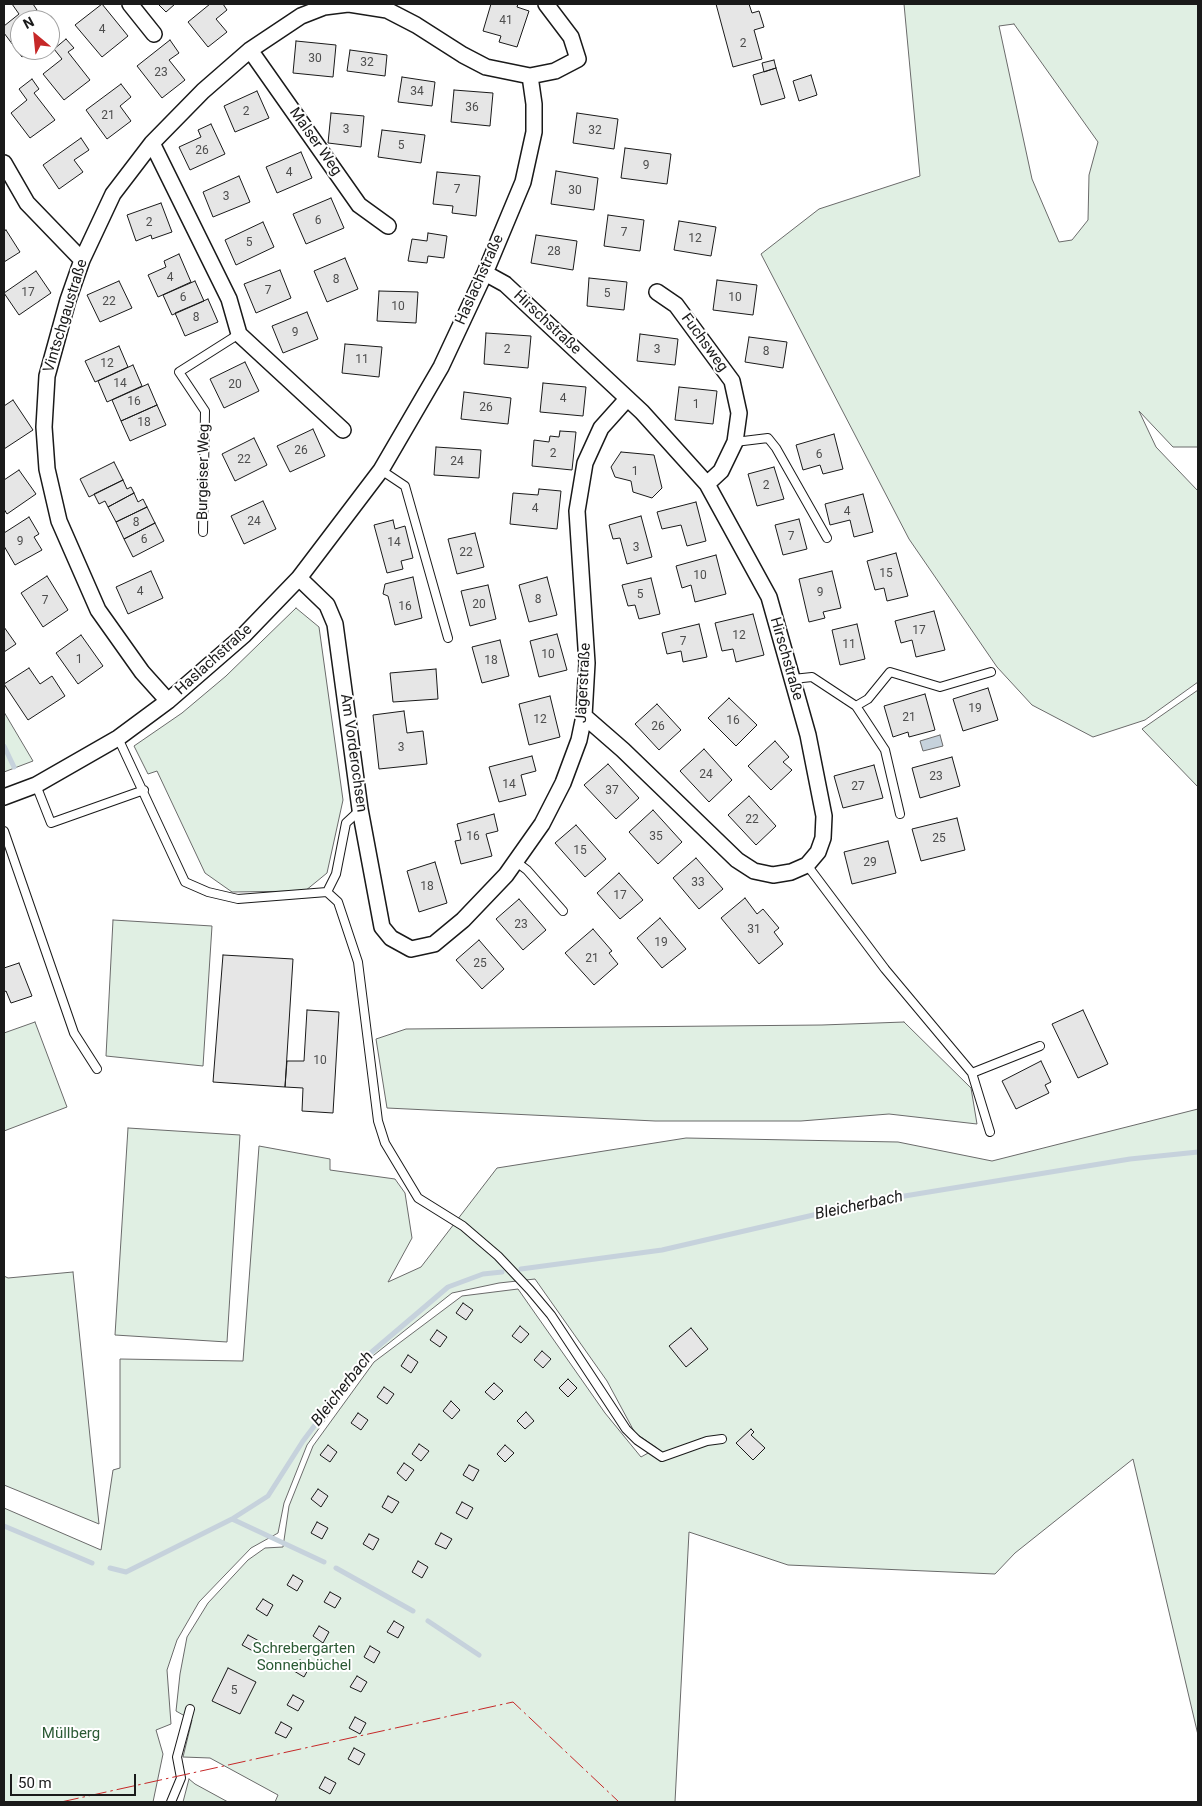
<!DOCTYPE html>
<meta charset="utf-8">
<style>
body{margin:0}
#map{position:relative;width:1202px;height:1806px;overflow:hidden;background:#fff;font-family:Roboto,sans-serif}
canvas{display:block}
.frame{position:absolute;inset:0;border:5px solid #1a1a1a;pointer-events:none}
.north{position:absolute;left:10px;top:10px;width:50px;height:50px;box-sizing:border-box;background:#fff;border:1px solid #a3a3a3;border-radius:50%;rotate:332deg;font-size:14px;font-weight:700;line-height:20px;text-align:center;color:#1a1a1a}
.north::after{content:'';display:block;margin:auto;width:18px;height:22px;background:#c62828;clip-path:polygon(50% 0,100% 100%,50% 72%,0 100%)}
.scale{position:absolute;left:10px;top:1774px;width:126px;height:22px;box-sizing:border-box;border:2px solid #1a1a1a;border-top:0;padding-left:6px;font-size:15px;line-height:18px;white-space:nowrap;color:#1a1a1a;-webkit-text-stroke:4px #fff;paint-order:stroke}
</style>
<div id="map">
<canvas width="1202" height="1806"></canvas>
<div class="frame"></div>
<div class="north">N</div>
<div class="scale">50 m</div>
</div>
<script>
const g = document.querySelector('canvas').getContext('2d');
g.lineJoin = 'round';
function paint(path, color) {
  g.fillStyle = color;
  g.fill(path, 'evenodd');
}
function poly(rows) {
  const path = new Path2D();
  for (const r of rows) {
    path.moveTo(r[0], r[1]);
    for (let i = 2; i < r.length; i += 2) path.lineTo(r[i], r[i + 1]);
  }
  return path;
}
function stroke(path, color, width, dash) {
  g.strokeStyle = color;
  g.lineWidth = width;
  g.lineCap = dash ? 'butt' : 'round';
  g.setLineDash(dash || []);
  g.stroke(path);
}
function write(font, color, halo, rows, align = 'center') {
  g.font = font + ' Roboto,sans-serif';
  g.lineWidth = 4;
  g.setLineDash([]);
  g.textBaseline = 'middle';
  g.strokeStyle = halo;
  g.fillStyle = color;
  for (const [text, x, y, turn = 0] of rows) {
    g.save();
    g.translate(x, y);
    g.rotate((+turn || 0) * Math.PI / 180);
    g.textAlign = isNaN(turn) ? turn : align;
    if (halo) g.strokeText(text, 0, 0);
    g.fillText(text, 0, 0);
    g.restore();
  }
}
const green = poly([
 [904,4,1198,4,1198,447,1173,447,1139,411,1156,447,1198,491,1198,682,1145,720,1093,737,1032,705,997,667,909,539,761,254,819,209,920,176,904,4],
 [1014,24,1098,142,1089,175,1088,220,1072,240,1059,242,1032,179,999,26,1014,24],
 [296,608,319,627,343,800,327,873,305,891,232,892,205,873,157,771,148,774,134,746,182,713,226,676,296,608],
 [1198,690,1198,787,1142,729,1198,690],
 [4,712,33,761,4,772,4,712],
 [113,920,212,926,203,1066,106,1056,113,920],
 [35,1022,67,1107,4,1131,4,1033,35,1022],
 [904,1022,971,1088,977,1124,889,1114,801,1121,655,1121,387,1108,376,1039,406,1029,822,1025,904,1022],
 [1198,1109,1198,1735,1133,1459,1015,1553,995,1574,788,1565,689,1532,675,1802,275,1802,278,1795,210,1758,183,1757,192,1720,176,1711,180,1674,187,1637,208,1603,248,1560,265,1548,283,1547,289,1506,313,1446,374,1362,462,1296,518,1289,605,1413,641,1457,657,1448,635,1433,607,1381,535,1279,499,1283,452,1293,369,1359,307,1445,284,1503,278,1533,251,1548,199,1602,177,1640,167,1670,171,1724,156,1730,163,1754,153,1802,4,1802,4,1508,101,1550,113,1470,120,1468,120,1359,243,1361,259,1146,330,1159,330,1170,395,1179,405,1193,412,1238,388,1282,421,1267,497,1168,686,1138,898,1142,992,1161,1198,1109],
 [128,1128,240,1135,227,1342,115,1335,128,1128],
 [73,1272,99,1524,4,1485,4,1276,8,1278,73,1272],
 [189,1779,195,1784,228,1802,183,1802,189,1779]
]);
paint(green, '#e0efe3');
stroke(green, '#6a6a6a', 1);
const water = poly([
 [940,735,943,746,923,751,920,741,940,735]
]);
paint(water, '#c6d2dc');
stroke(water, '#6a6a6a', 1);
stroke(poly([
 [4,746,14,767],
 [521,1269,662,1250,874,1201,1130,1159,1198,1152],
 [232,1519,268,1496,303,1441,367,1356,448,1287,483,1274,502,1272],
 [4,1526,92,1563],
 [110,1568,126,1572,232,1519,324,1562],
 [336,1568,413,1611],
 [428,1621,479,1655]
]), '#c6d2dc', 5);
const building = poly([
 [12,4,33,4,37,10,33,13,38,20,20,20,20,50,31,50,22,57,4,33,4,26,19,14,12,4],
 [102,4,128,36,102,57,75,25,102,4],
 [158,4,175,4,166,12,158,4],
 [210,4,223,4,227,10,216,19,227,32,208,47,188,22,210,4],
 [491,4,518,4,517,7,529,11,517,47,499,42,501,36,483,31,491,4],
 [716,4,749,4,752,13,759,11,764,27,754,30,762,59,733,67,716,4],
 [66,39,74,48,68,52,90,80,64,100,43,74,62,59,54,49,66,39],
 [170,40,179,53,169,60,185,80,162,98,137,66,170,40],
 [296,41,336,45,333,77,293,73,296,41],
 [350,50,387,55,385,76,347,71,350,50],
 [774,60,776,68,764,72,762,63,774,60],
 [776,68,785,98,761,105,753,75,776,68],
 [811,75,817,95,799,101,793,81,811,75],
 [402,77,435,82,432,106,398,102,402,77],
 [32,79,39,89,34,93,55,120,30,138,11,113,27,100,19,89,32,79],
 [121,84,131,97,120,106,131,121,107,139,86,110,121,84],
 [454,90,493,93,490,126,451,122,454,90],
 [257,91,269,118,235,132,224,106,257,91],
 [331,113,364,116,361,147,328,143,331,113],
 [577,113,618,119,614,149,573,143,577,113],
 [211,124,225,154,190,170,179,147,201,137,198,130,211,124],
 [382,130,425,135,421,163,378,157,382,130],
 [81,138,89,150,74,160,83,172,59,189,43,165,81,138],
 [625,148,671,154,667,184,621,178,625,148],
 [301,152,312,178,277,193,266,167,301,152],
 [556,171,598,178,594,210,551,204,556,171],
 [437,172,480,176,476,216,452,213,453,206,433,204,437,172],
 [239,176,250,202,213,217,203,192,239,176],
 [331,198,344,228,306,244,293,214,331,198],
 [161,203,172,232,152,239,151,235,136,241,127,215,161,203],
 [608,215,644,220,640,251,604,246,608,215],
 [679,221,716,227,711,256,674,250,679,221],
 [263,222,274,247,236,265,225,240,263,222],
 [6,230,20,252,4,262,4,231,6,230],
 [428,233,447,236,444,258,428,256,427,263,408,261,412,239,427,241,428,233],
 [536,235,577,241,573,270,531,263,536,235],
 [179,254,191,282,158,297,148,275,166,267,164,261,179,254],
 [345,258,358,289,327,302,314,271,345,258],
 [280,270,291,298,256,313,244,284,280,270],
 [36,271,51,293,19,315,4,293,36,271],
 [589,278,627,282,624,310,587,306,589,278],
 [717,280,757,285,753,315,713,310,717,280],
 [119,281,132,308,100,322,87,295,119,281],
 [195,281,204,301,172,315,163,295,195,281],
 [379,291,418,292,416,323,377,321,379,291],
 [208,299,218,322,185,336,175,313,208,299],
 [307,312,318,339,283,353,272,326,307,312],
 [486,333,531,336,528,368,484,364,486,333],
 [640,334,678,339,675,365,637,361,640,334],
 [749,337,787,342,783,368,745,362,749,337],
 [345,344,382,347,379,377,342,373,345,344],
 [119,346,128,367,95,382,85,361,119,346],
 [245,362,259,391,224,408,210,379,245,362],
 [133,365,142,386,107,402,98,381,133,365],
 [543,383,586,387,583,416,540,412,543,383],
 [148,384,157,405,121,421,112,400,148,384],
 [679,387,717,391,713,424,675,420,679,387],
 [464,392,511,398,508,424,461,419,464,392],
 [13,400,33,430,4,449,4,406,13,400],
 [157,405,166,425,130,441,121,421,157,405],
 [313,429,325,456,290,472,277,446,313,429],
 [560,431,576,432,572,470,532,466,534,440,549,442,550,436,559,437,560,431],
 [834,434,843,469,823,474,820,465,803,470,796,445,834,434],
 [254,438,267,465,235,481,222,454,254,438],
 [436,447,481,450,479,478,434,475,436,447],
 [621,452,654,455,662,488,652,498,633,492,631,481,615,477,611,467,621,452],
 [114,462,123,480,89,497,80,479,114,462],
 [774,467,784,499,757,506,748,474,774,467],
 [19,470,36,494,7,514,4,509,4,480,19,470],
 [123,480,127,489,131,487,134,493,108,507,105,501,99,504,94,494,123,480],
 [539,489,561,491,557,529,510,524,513,493,538,495,539,489],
 [134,493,138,502,143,499,147,507,116,522,108,507,134,493],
 [863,494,873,532,854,537,850,520,830,525,825,504,863,494],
 [263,501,276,529,244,544,231,516,263,501],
 [696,502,706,541,687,546,681,525,662,529,657,512,696,502],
 [147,507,155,523,124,539,116,522,147,507],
 [641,516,652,557,627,564,620,538,613,539,609,525,641,516],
 [29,517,39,534,34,537,42,550,15,565,4,546,4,533,29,517],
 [799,519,807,549,783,555,775,525,799,519],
 [393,520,395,529,405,526,413,558,401,561,403,569,387,573,374,525,393,520],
 [155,523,164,541,133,557,124,539,155,523],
 [475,533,484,567,457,574,448,539,475,533],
 [896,553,908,596,887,601,884,588,875,590,867,561,896,553],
 [716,555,726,594,695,602,691,585,682,588,676,566,716,555],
 [151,571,163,598,128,614,116,587,151,571],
 [832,571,841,608,823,612,825,618,809,622,799,579,832,571],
 [47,576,68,610,43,627,21,593,47,576],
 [413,577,422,618,395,625,388,596,383,594,385,584,413,577],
 [547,577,557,615,529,622,519,585,547,577],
 [651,578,660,614,639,619,635,605,628,606,622,585,651,578],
 [488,585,496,619,470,626,461,591,488,585],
 [934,611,945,650,916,657,912,640,901,643,895,621,934,611],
 [753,614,764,655,736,662,733,649,722,651,715,623,753,614],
 [699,624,707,657,683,662,681,651,667,654,662,633,699,624],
 [857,624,865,659,840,665,832,630,857,624],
 [4,627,16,644,4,652,4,627],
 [557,634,567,670,539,677,530,641,557,634],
 [81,635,103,666,78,684,56,653,81,635],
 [500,640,509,676,482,683,472,647,500,640],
 [29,668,40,684,52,676,65,696,28,720,4,684,29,668],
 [436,669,438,699,393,702,390,673,436,669],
 [988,688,998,720,963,731,953,699,988,688],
 [925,694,935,730,909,737,908,732,893,737,884,706,925,694],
 [550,696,560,737,529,745,519,704,550,696],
 [729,698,757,725,736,746,708,718,729,698],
 [657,704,681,730,659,750,635,724,657,704],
 [404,711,407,733,423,731,427,764,379,769,373,715,404,711],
 [775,741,789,757,783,762,792,770,771,790,748,766,775,741],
 [704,749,732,780,709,802,680,771,704,749],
 [532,756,536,771,521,775,526,795,499,802,489,767,532,756],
 [952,757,960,786,920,798,912,768,952,757],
 [608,764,639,798,616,819,584,785,608,764],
 [874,765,883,798,843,808,834,776,874,765],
 [749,796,776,826,756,845,728,815,749,796],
 [653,810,682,842,658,864,629,832,653,810],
 [494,814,498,831,486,834,492,856,461,864,455,841,461,840,457,824,494,814],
 [957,818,965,850,921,861,912,829,957,818],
 [576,825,606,859,585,877,555,843,576,825],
 [888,841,896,873,852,884,844,852,888,841],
 [696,858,723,889,699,909,673,878,696,858],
 [435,862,447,903,419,912,407,871,435,862],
 [619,873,643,900,620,919,597,893,619,873],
 [745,898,757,914,763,909,779,928,774,932,783,944,759,964,721,918,745,898],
 [519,899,546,930,523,950,496,919,519,899],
 [660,918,686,949,662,968,637,938,660,918],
 [593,929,612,951,609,953,618,964,594,985,565,953,593,929],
 [479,940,504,969,482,989,456,960,479,940],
 [223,955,293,959,285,1087,213,1082,223,955],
 [19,963,32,996,11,1003,6,991,4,992,4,968,19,963],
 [307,1010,339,1012,333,1113,302,1111,303,1088,285,1087,287,1061,304,1061,307,1010],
 [1083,1010,1108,1064,1078,1078,1052,1024,1083,1010],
 [1041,1061,1051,1082,1045,1085,1049,1093,1016,1109,1002,1081,1041,1061],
 [463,1303,473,1310,466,1320,456,1313,463,1303],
 [520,1326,529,1334,521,1343,512,1336,520,1326],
 [691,1328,708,1349,686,1367,669,1346,691,1328],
 [437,1330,447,1337,440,1347,430,1340,437,1330],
 [542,1351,551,1359,543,1368,534,1360,542,1351],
 [408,1355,418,1362,411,1373,401,1366,408,1355],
 [568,1379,577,1388,568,1397,559,1388,568,1379],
 [494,1383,503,1391,494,1400,485,1392,494,1383],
 [384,1387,394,1394,387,1404,377,1397,384,1387],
 [451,1401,460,1410,452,1419,443,1411,451,1401],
 [526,1412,534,1421,525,1429,517,1421,526,1412],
 [358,1413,368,1420,361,1430,351,1423,358,1413],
 [751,1429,754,1432,751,1435,765,1448,753,1460,736,1443,751,1429],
 [419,1444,429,1451,421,1461,412,1454,419,1444],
 [328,1445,337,1452,330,1462,320,1455,328,1445],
 [505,1445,514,1453,505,1462,497,1454,505,1445],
 [404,1463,414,1470,406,1481,397,1473,404,1463],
 [469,1465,479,1470,473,1481,463,1475,469,1465],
 [318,1489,328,1496,321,1507,311,1499,318,1489],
 [388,1496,399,1502,392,1513,382,1507,388,1496],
 [462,1502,473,1508,467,1519,456,1513,462,1502],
 [317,1522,328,1528,322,1539,311,1533,317,1522],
 [441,1533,452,1539,446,1549,435,1544,441,1533],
 [369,1534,379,1539,373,1550,363,1544,369,1534],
 [418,1561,428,1567,422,1578,412,1572,418,1561],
 [293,1575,303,1581,297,1591,287,1585,293,1575],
 [330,1592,341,1598,335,1608,324,1602,330,1592],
 [263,1599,273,1605,267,1616,256,1609,263,1599],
 [394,1621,404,1627,398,1638,387,1632,394,1621],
 [319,1626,329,1632,323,1643,313,1636,319,1626],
 [248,1635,259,1641,253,1651,242,1645,248,1635],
 [370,1646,380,1652,374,1663,364,1657,370,1646],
 [300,1660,310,1666,304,1677,294,1671,300,1660],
 [228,1668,256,1682,240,1714,212,1701,228,1668],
 [357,1676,367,1682,361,1692,350,1687,357,1676],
 [293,1695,304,1701,298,1711,287,1705,293,1695],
 [355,1717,366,1723,360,1734,349,1728,355,1717],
 [281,1722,292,1728,286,1738,275,1733,281,1722],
 [354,1748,365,1754,359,1765,348,1759,354,1748],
 [325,1777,336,1783,330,1794,319,1788,325,1777]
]);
paint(building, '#e6e6e6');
stroke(building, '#1a1a1a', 1);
const lane = poly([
 [735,442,768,438,776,448,827,538],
 [381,470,405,486,448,638],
 [203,532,205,411,179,372,239,334],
 [793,679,812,677,856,706,885,750,900,814],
 [856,706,868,699,890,672,940,687,991,672],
 [118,738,185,882,208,892,238,899,327,892,336,874,346,823,360,810],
 [36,785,51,823,144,790],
 [4,831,74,1033,97,1069],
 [515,861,527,870,563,911],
 [807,865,885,969,972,1073,990,1132],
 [327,892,338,902,358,962,378,1121,385,1143,418,1198,463,1226,498,1256,530,1290,551,1315,626,1429,637,1440,662,1457,707,1441,722,1439],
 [972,1073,1040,1046],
 [171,1802,181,1778,177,1757,190,1709]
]);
const street = poly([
 [130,4,154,34],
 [349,4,387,10,416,25,463,55,486,67,530,76,555,71,578,59,571,37,546,4],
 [250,50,359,205,388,226],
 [152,143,229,299,239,334,343,430],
 [4,163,27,203,82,260],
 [485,273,505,284,642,412,707,484,769,597,808,735,824,816,823,838,818,852,807,865,791,872,773,875,754,871,737,860,623,750,584,716],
 [657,292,676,305,732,381,739,413,735,442,721,471,707,484],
 [299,578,327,605,335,624,360,809,382,927,391,938,411,949,434,944,463,920,506,875,542,824,563,783,579,740,584,716,587,663,577,511,585,463,601,428,627,399],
 [168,701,142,672,98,610,59,521,47,469,44,427,47,376,68,300,82,260,113,194,152,143,203,91,250,50,301,16,324,7,348,4],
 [4,797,36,785,118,738,168,701,244,635,299,578,381,470,441,367,485,273,523,182,534,132,534,104,530,76]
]);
stroke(lane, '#1a1a1a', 10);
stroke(street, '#1a1a1a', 18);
stroke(lane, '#fff', 8);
stroke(street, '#fff', 15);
stroke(poly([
 [61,1802,513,1702,619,1802]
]), '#c62828', 1, [18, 4, 2.5, 4]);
write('12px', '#4d4d4d', null, [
 ["41",506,21],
 ["4",102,30],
 ["2",743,44],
 ["30",315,59],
 ["32",367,63],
 ["23",161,73],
 ["34",417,92],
 ["36",472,108],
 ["2",246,112],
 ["21",108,116],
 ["3",346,130],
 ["32",595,131],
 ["5",401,146],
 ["26",202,151],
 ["9",646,166],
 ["4",289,173],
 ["7",457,190],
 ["30",575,191],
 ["3",226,197],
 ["6",318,221],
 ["2",149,223],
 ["7",624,233],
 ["12",695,239],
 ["5",249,243],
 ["28",554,252],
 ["4",170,278],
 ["8",336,280],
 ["7",268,291],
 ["17",28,293],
 ["5",607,294],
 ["6",183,298],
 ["10",735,298],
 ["22",109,302],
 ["10",398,307],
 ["8",196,318],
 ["9",295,333],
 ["2",507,350],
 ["3",657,350],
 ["8",766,352],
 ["11",362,360],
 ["12",107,364],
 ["14",120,384],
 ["20",235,385],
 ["4",563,399],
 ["16",134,402],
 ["1",696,405],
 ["26",486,408],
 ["18",144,423],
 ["26",301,451],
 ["2",553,454],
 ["6",819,455],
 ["22",244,460],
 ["24",457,462],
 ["1",635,472],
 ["2",766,486],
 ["4",535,509],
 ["4",847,512],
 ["24",254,522],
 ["8",136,523],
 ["7",791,537],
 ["6",144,540],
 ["9",20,542],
 ["14",394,543],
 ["3",636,548],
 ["22",466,553],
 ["15",886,574],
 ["10",700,576],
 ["4",140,592],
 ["9",820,593],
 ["5",640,595],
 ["8",538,600],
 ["7",45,601],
 ["20",479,605],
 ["16",405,607],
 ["17",919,631],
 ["12",739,636],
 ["7",683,642],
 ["11",849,645],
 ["10",548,655],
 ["1",79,660],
 ["18",491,661],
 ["19",975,709],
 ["21",909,718],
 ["12",540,720],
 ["16",733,721],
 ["26",658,727],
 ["3",401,748],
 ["24",706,775],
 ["23",936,777],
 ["14",509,785],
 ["27",858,787],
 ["37",612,791],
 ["22",752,820],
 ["16",473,837],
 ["35",656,837],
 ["25",939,839],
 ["15",580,851],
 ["29",870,863],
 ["33",698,883],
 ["18",427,887],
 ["17",620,896],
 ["23",521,925],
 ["31",754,930],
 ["19",661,943],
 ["21",592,959],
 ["25",480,964],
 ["10",320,1061],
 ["5",234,1691]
]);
write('15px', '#1a1a1a', '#fff', [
 ["Malser Weg",315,142,55],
 ["Haslachstraße",480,280,-66],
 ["Vintschgaustraße",66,316,-73],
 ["Hirschstraße",547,323,43],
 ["Fuchsweg",704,343,54],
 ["Burgeiser Weg",204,472,-89],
 ["Hirschstraße",786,659,74],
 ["Haslachstraße",214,660,-42],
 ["Jägerstraße",584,683,-87],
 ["Am Vorderochsen",353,753,82]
]);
write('15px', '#2b5a34', '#fff', [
 ["Schrebergarten",304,1649],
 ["Sonnenbüchel",304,1666],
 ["Müllberg",71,1734]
]);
write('italic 16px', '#1a1a1a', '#fff', [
 ["Bleicherbach",859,1206,-12],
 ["Bleicherbach",343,1389,-52]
]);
</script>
